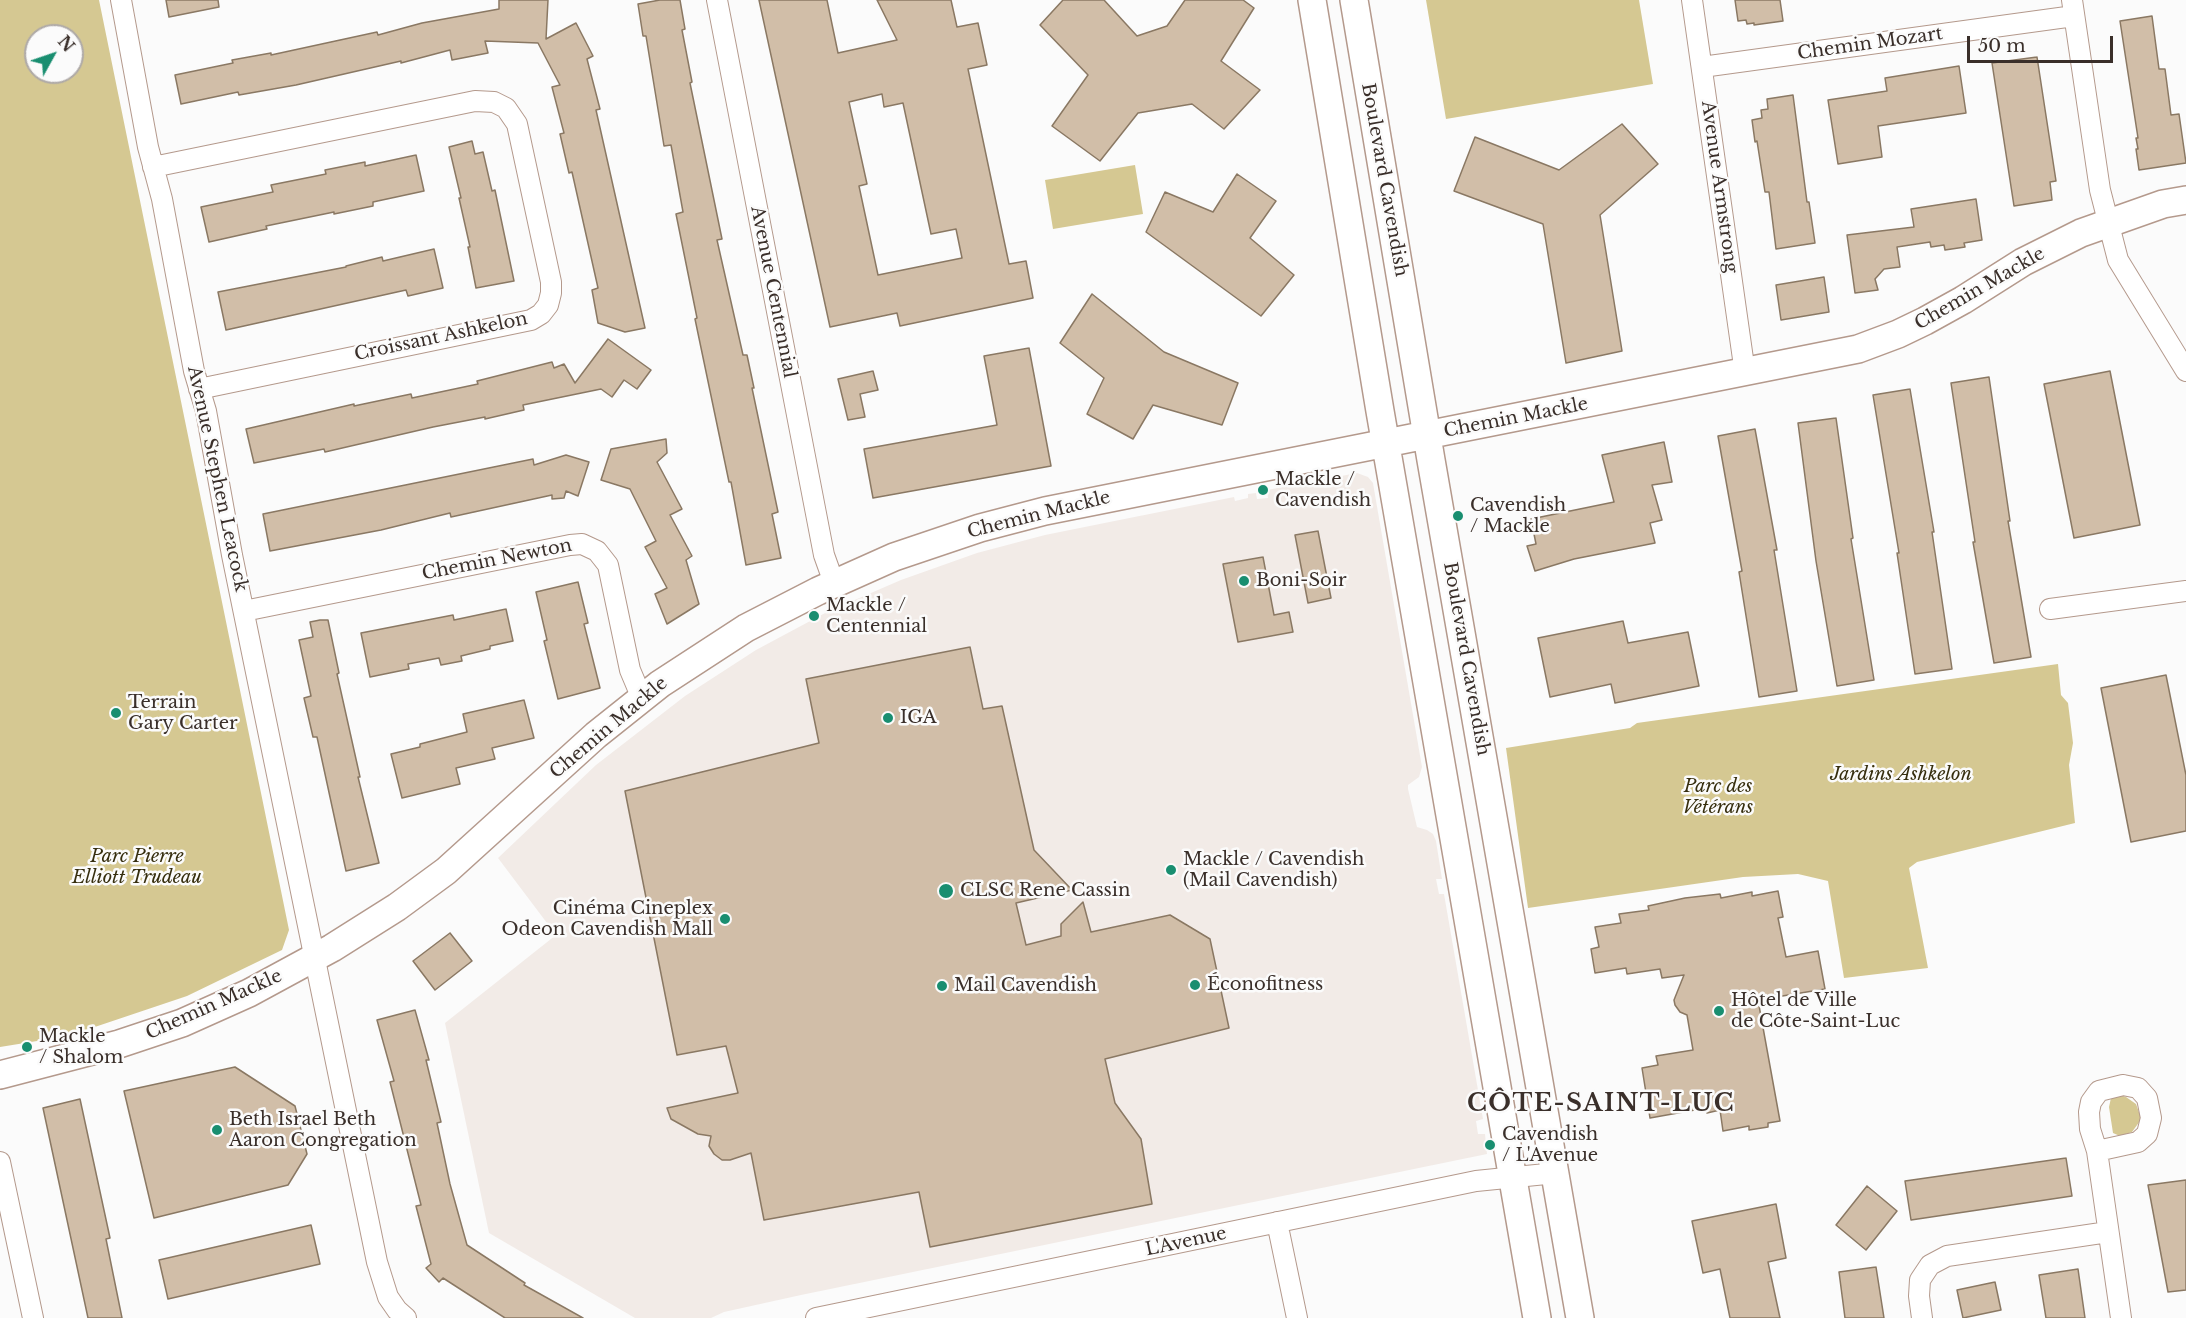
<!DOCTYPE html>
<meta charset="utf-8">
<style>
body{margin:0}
#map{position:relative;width:2186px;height:1318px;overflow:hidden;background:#fbfbfb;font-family:"Libre Baskerville",serif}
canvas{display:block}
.north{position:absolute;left:24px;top:24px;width:60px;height:60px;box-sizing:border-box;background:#fbfbfb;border:2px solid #aea9a7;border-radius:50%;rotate:50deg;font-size:16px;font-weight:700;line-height:24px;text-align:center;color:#3a2f2a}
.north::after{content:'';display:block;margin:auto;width:21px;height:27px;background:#198e70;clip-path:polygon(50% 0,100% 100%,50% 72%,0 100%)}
.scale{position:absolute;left:1967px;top:36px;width:146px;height:27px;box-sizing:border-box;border:3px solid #3a2f2a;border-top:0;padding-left:8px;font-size:18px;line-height:21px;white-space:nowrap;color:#3a2f2a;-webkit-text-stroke:4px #fbfbfb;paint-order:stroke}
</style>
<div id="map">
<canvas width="2186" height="1318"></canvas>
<div class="north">N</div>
<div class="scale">50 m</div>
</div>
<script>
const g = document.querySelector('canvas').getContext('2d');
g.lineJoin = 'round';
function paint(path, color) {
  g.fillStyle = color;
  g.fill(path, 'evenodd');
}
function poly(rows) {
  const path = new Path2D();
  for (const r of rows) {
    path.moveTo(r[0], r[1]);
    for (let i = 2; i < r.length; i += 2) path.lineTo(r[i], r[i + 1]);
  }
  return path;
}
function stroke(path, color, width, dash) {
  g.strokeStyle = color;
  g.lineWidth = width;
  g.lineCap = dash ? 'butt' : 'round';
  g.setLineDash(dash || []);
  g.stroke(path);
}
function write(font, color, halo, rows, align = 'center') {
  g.font = font + ' "Libre Baskerville",serif';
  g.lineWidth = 5;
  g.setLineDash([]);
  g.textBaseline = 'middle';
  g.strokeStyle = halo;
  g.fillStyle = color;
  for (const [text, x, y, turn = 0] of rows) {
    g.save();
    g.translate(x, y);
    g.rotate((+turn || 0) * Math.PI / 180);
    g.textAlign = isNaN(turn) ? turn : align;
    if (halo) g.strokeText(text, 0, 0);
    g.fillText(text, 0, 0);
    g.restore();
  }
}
paint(poly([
 [1357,473,1368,477,1373,483,1375,495,1422,767,1419,777,1408,785,1408,789,1417,827,1427,830,1433,834,1436,841,1442,879,1436,879,1439,894,1444,894,1483,1119,1476,1121,1478,1134,1485,1134,1487,1154,801,1295,724,1312,711,1318,635,1318,489,1233,445,1023,556,935,498,858,596,765,685,696,756,650,827,612,901,580,977,553,1045,535,1234,497,1235,501,1248,498,1248,494,1256,493,1257,499,1268,498,1267,490]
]), '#f2ebe7');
paint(poly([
 [0,0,99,0,289,930,282,950,187,996,68,1036,0,1047],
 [36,36,72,36,72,72,36,72],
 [1426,0,1639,0,1653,84,1446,119],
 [1135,165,1143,214,1053,229,1045,180],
 [2058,664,2061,695,2068,703,2073,743,2069,765,2075,823,1917,862,1909,868,1928,968,1844,978,1828,881,1798,874,1743,877,1528,908,1506,748,1630,728,1637,723],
 [2120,1095,2126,1097,2136,1104,2140,1115,2140,1121,2132,1132,2120,1136,2113,1133,2109,1107,2111,1098]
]), '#d5c892');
const building = poly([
 [166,0,218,0,219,7,169,17,166,0],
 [499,0,548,0,546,39,576,23,593,56,587,59,600,109,596,110,645,328,625,332,598,323,592,290,598,288,572,172,569,173,560,134,564,133,552,87,560,85,538,43,485,41,488,53,452,60,450,50,401,63,401,61,296,85,239,95,238,92,181,104,175,75,233,63,232,60,271,53,271,55,377,32,378,35,422,23,499,9,499,0],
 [660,0,680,0,685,29,682,30,692,82,690,83,722,239,717,240,743,355,747,355,754,388,752,388,778,512,772,514,781,558,746,565,731,482,729,482,695,319,697,318,676,214,683,212,671,145,664,146,646,36,643,36,638,4,660,0],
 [759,0,827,0,838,53,897,40,877,0,951,0,957,27,978,23,987,65,968,69,1009,264,1026,261,1033,298,900,326,897,313,830,327,759,0],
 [882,94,884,107,903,103,931,234,956,229,962,258,878,275,859,186,867,184,849,102,882,94],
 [1063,0,1104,0,1137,36,1167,26,1185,0,1243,0,1254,8,1221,61,1260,90,1224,129,1192,104,1138,113,1100,161,1052,126,1088,75,1040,25,1063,0],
 [1735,0,1780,0,1783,21,1754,25,1754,23,1747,24,1746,20,1738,21,1735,0],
 [2152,16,2159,69,2165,69,2171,115,2179,114,2186,163,2139,170,2136,149,2138,149,2136,138,2138,138,2120,21,2152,16],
 [2037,57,2056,181,2050,182,2052,200,2014,206,1992,63,2037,57],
 [1959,66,1966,113,1878,126,1882,157,1838,164,1828,100,1887,91,1885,78,1959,66],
 [1793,95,1807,202,1809,202,1815,243,1776,249,1769,192,1765,192,1757,141,1755,142,1752,120,1762,118,1761,110,1768,109,1767,99,1793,95],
 [1622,124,1658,164,1600,215,1622,351,1566,363,1543,224,1454,191,1475,137,1559,170,1622,124],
 [472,141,475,154,483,152,492,191,495,190,514,281,476,288,468,247,470,247,459,198,461,198,449,147,472,141],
 [416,155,424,191,373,202,373,206,334,214,334,212,266,226,267,229,209,242,201,207,273,192,271,185,326,174,325,170,365,162,365,166,416,155],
 [1237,174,1276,201,1250,238,1294,275,1261,316,1146,232,1165,192,1213,212,1237,174],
 [1976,199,1982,240,1964,243,1965,247,1945,250,1944,245,1931,247,1930,242,1897,247,1900,267,1884,269,1875,279,1878,290,1855,293,1847,235,1914,227,1911,209,1976,199],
 [434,249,443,288,408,296,406,290,226,330,218,292,346,267,346,266,382,257,383,261,434,249],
 [1824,277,1829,312,1781,320,1776,285,1824,277],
 [1092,294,1164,352,1238,383,1222,425,1153,405,1133,439,1087,414,1104,378,1060,343,1092,294],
 [608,339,651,370,637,389,624,380,612,397,601,389,523,405,524,410,485,419,485,417,433,427,325,452,324,449,254,463,246,429,354,404,354,406,411,394,412,398,478,384,477,381,552,362,554,368,564,364,575,383,608,339],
 [1029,348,1051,466,873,498,864,449,997,425,984,356,1029,348],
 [873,371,878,390,860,394,865,417,848,420,838,379,873,371],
 [2110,371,2140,525,2074,538,2044,384,2110,371],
 [1989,377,2010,521,2008,521,2031,657,1994,663,1973,542,1975,542,1951,383,1989,377],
 [1910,389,1934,532,1932,532,1952,669,1915,674,1897,553,1899,553,1873,395,1910,389],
 [1836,418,1853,538,1851,539,1874,680,1837,686,1816,561,1798,423,1836,418],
 [1755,429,1777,550,1774,550,1797,691,1759,697,1739,572,1742,571,1718,436,1755,429],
 [666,439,667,453,657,462,682,509,670,515,692,556,686,560,699,604,667,624,655,594,667,588,645,547,656,541,630,489,601,480,611,449,666,439],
 [1664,442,1672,482,1652,485,1662,520,1650,523,1655,543,1574,559,1535,571,1527,546,1536,544,1531,519,1614,502,1602,455,1664,442],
 [566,455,589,462,578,496,566,491,564,498,552,499,552,495,451,517,450,513,381,530,270,551,263,514,533,459,534,465,566,455],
 [1318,531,1331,598,1308,603,1295,535,1318,531],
 [1263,557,1274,615,1289,612,1293,632,1238,642,1223,564,1263,557],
 [578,582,588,623,584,624,600,688,558,699,544,641,547,640,536,592,578,582],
 [506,609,513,641,490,646,490,649,461,656,462,661,441,665,439,658,408,664,409,669,370,677,361,633,453,615,454,620,506,609],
 [320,620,328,620,339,673,337,674,360,777,358,777,379,863,346,871,317,737,313,737,304,698,311,696,299,640,313,637,310,622,320,620],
 [1623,621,1628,643,1688,632,1699,686,1615,703,1611,684,1550,697,1538,638,1623,621],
 [970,647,983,709,1002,706,1034,850,1072,890,1016,903,1026,945,1061,936,1061,924,1083,902,1091,932,1170,915,1210,939,1229,1028,1105,1059,1115,1103,1141,1139,1152,1204,930,1247,919,1192,764,1220,751,1153,730,1160,722,1160,714,1154,709,1146,711,1136,698,1134,671,1119,667,1108,738,1093,726,1046,677,1055,625,791,819,743,806,679,970,647],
 [2166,675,2186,775,2186,831,2131,842,2101,688,2166,675],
 [524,700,534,738,492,748,495,759,456,768,460,784,402,798,391,754,420,747,420,744,467,732,463,714,524,700],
 [1778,891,1783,917,1778,918,1786,957,1818,951,1825,989,1758,1000,1780,1121,1768,1123,1768,1127,1749,1130,1749,1126,1723,1131,1720,1110,1707,1113,1706,1108,1650,1118,1642,1068,1658,1065,1656,1056,1693,1050,1687,1015,1680,1012,1675,1005,1674,1000,1684,975,1662,978,1660,969,1627,974,1626,968,1595,973,1591,949,1599,947,1595,927,1621,923,1619,914,1649,910,1648,906,1685,898,1720,894,1721,898,1752,892,1752,896,1778,891],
 [450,933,472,961,435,990,413,961,450,933],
 [415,1010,429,1060,426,1060,441,1122,437,1123,450,1184,467,1245,525,1283,524,1285,583,1318,505,1318,443,1278,439,1282,426,1268,431,1264,416,1206,421,1205,390,1082,394,1081,377,1020,415,1010],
 [235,1067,295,1106,307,1154,288,1185,154,1218,124,1091,235,1067],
 [80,1099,110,1238,106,1239,122,1318,88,1318,43,1108,80,1099],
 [2066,1158,2072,1196,1911,1220,1905,1181,2066,1158],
 [2186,1180,2186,1290,2168,1292,2148,1185,2186,1180],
 [1867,1186,1897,1211,1866,1250,1836,1225,1867,1186],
 [1776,1204,1786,1258,1768,1262,1780,1318,1730,1318,1720,1269,1703,1273,1692,1221,1776,1204],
 [311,1225,320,1264,168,1299,159,1260,311,1225],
 [1876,1267,1884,1318,1845,1318,1839,1272,1876,1267],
 [2078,1269,2085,1318,2046,1318,2039,1275,2078,1269],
 [1995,1282,2001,1310,1963,1318,1957,1290,1995,1282]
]);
paint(building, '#d1bea8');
stroke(building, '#8a7863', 1.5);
const street = poly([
 [121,0,148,147,162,199,194,371,206,411,232,555,377,1262,388,1297,397,1310,406,1318],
 [717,0,824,555,834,583],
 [1692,0,1745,373],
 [2072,0,2100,190,2118,260,2186,371],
 [1702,67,2074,16],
 [153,167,475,101,494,102,506,108,517,124,551,282,551,293,548,305,541,314,531,320,199,389],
 [2050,609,2186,591],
 [244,611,570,545,582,544,597,551,608,565,630,670,638,689,643,697],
 [2123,1085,2138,1088,2147,1098,2151,1118,2147,1134,2138,1142,2097,1151,2090,1129,2089,1112,2091,1102,2099,1091,2123,1085],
 [2097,1151,2121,1318],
 [0,1162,33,1318],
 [1277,1222,1297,1318],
 [816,1318,1476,1181,1556,1173],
 [1922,1318,1919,1296,1920,1280,1930,1265,1947,1256,2108,1232]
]);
const secondary = poly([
 [1312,0,1380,411,1537,1318],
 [1354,0,1431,460,1580,1318],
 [0,1075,119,1044,182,1023,249,993,332,948,397,907,446,871,596,735,660,684,746,628,818,591,894,557,980,528,1045,511,1858,349,1898,334,1925,321,1963,300,2023,262,2081,233,2163,204,2186,200]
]);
stroke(street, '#b4998c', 22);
stroke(secondary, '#b4998c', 30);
stroke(street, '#fff', 20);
stroke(secondary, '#fff', 27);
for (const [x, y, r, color] of [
 [1263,490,6,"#198e70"],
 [1458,516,6,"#198e70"],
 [1244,581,6,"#198e70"],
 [814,616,6,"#198e70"],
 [116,713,6,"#198e70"],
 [888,718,6,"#198e70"],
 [1171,870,6,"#198e70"],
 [946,891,8,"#198e70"],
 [725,919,6,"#198e70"],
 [1195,985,6,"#198e70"],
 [942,986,6,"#198e70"],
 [1719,1011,6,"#198e70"],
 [27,1047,6,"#198e70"],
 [217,1130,6,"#198e70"],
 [1490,1145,6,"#198e70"]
]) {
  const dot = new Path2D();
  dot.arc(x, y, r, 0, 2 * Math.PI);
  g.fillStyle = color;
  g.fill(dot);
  stroke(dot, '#fbfbfb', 2);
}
write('18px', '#3a2f2a', '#fbfbfb', [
 ["Chemin Mozart",1870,44,-8],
 ["Boulevard Cavendish",1384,180,80],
 ["Avenue Armstrong",1719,187,82],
 ["Chemin Mackle",1980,289,-30],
 ["Avenue Centennial",773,292,79],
 ["Croissant Ashkelon",441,337,-12],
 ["Chemin Mackle",1516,418,-11],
 ["Avenue Stephen Leacock",217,479,78],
 ["Chemin Mackle",1039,515,-14],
 ["Chemin Newton",497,560,-11],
 ["Boulevard Cavendish",1466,659,80],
 ["Chemin Mackle",609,728,-40],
 ["Chemin Mackle",214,1005,-24],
 ["L'Avenue",1186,1242,-12]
]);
write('18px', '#3a2f2a', '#fbfbfb', [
 ["Mackle /",1275,480],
 ["Cavendish",1275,501],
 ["Cavendish",1470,506],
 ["/ Mackle",1470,527],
 ["Boni-Soir",1256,581],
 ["Mackle /",826,606],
 ["Centennial",826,627],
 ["Terrain",128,703],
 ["Gary Carter",128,724],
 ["IGA",900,718],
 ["Mackle / Cavendish",1183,860],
 ["(Mail Cavendish)",1183,881],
 ["CLSC Rene Cassin",960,891],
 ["Cinéma Cineplex",713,909,"right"],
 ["Odeon Cavendish Mall",713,930,"right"],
 ["Éconofitness",1207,985],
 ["Mail Cavendish",954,986],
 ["Hôtel de Ville",1731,1001],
 ["de Côte-Saint-Luc",1731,1022],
 ["Mackle",39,1037],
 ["/ Shalom",39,1058],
 ["Beth Israel Beth",229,1120],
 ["Aaron Congregation",229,1141],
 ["Cavendish",1502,1135],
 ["/ L'Avenue",1502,1156]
], 'left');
write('italic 18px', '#362e0e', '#fbfbfb', [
 ["Jardins Ashkelon",1901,775],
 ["Parc des",1718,787],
 ["Vétérans",1718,808],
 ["Parc Pierre",137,857],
 ["Elliott Trudeau",137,878]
]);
g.letterSpacing = '1.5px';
write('bold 24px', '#3a2f2a', '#fbfbfb', [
 ["CÔTE-SAINT-LUC",1601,1104]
]);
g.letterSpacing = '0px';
</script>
